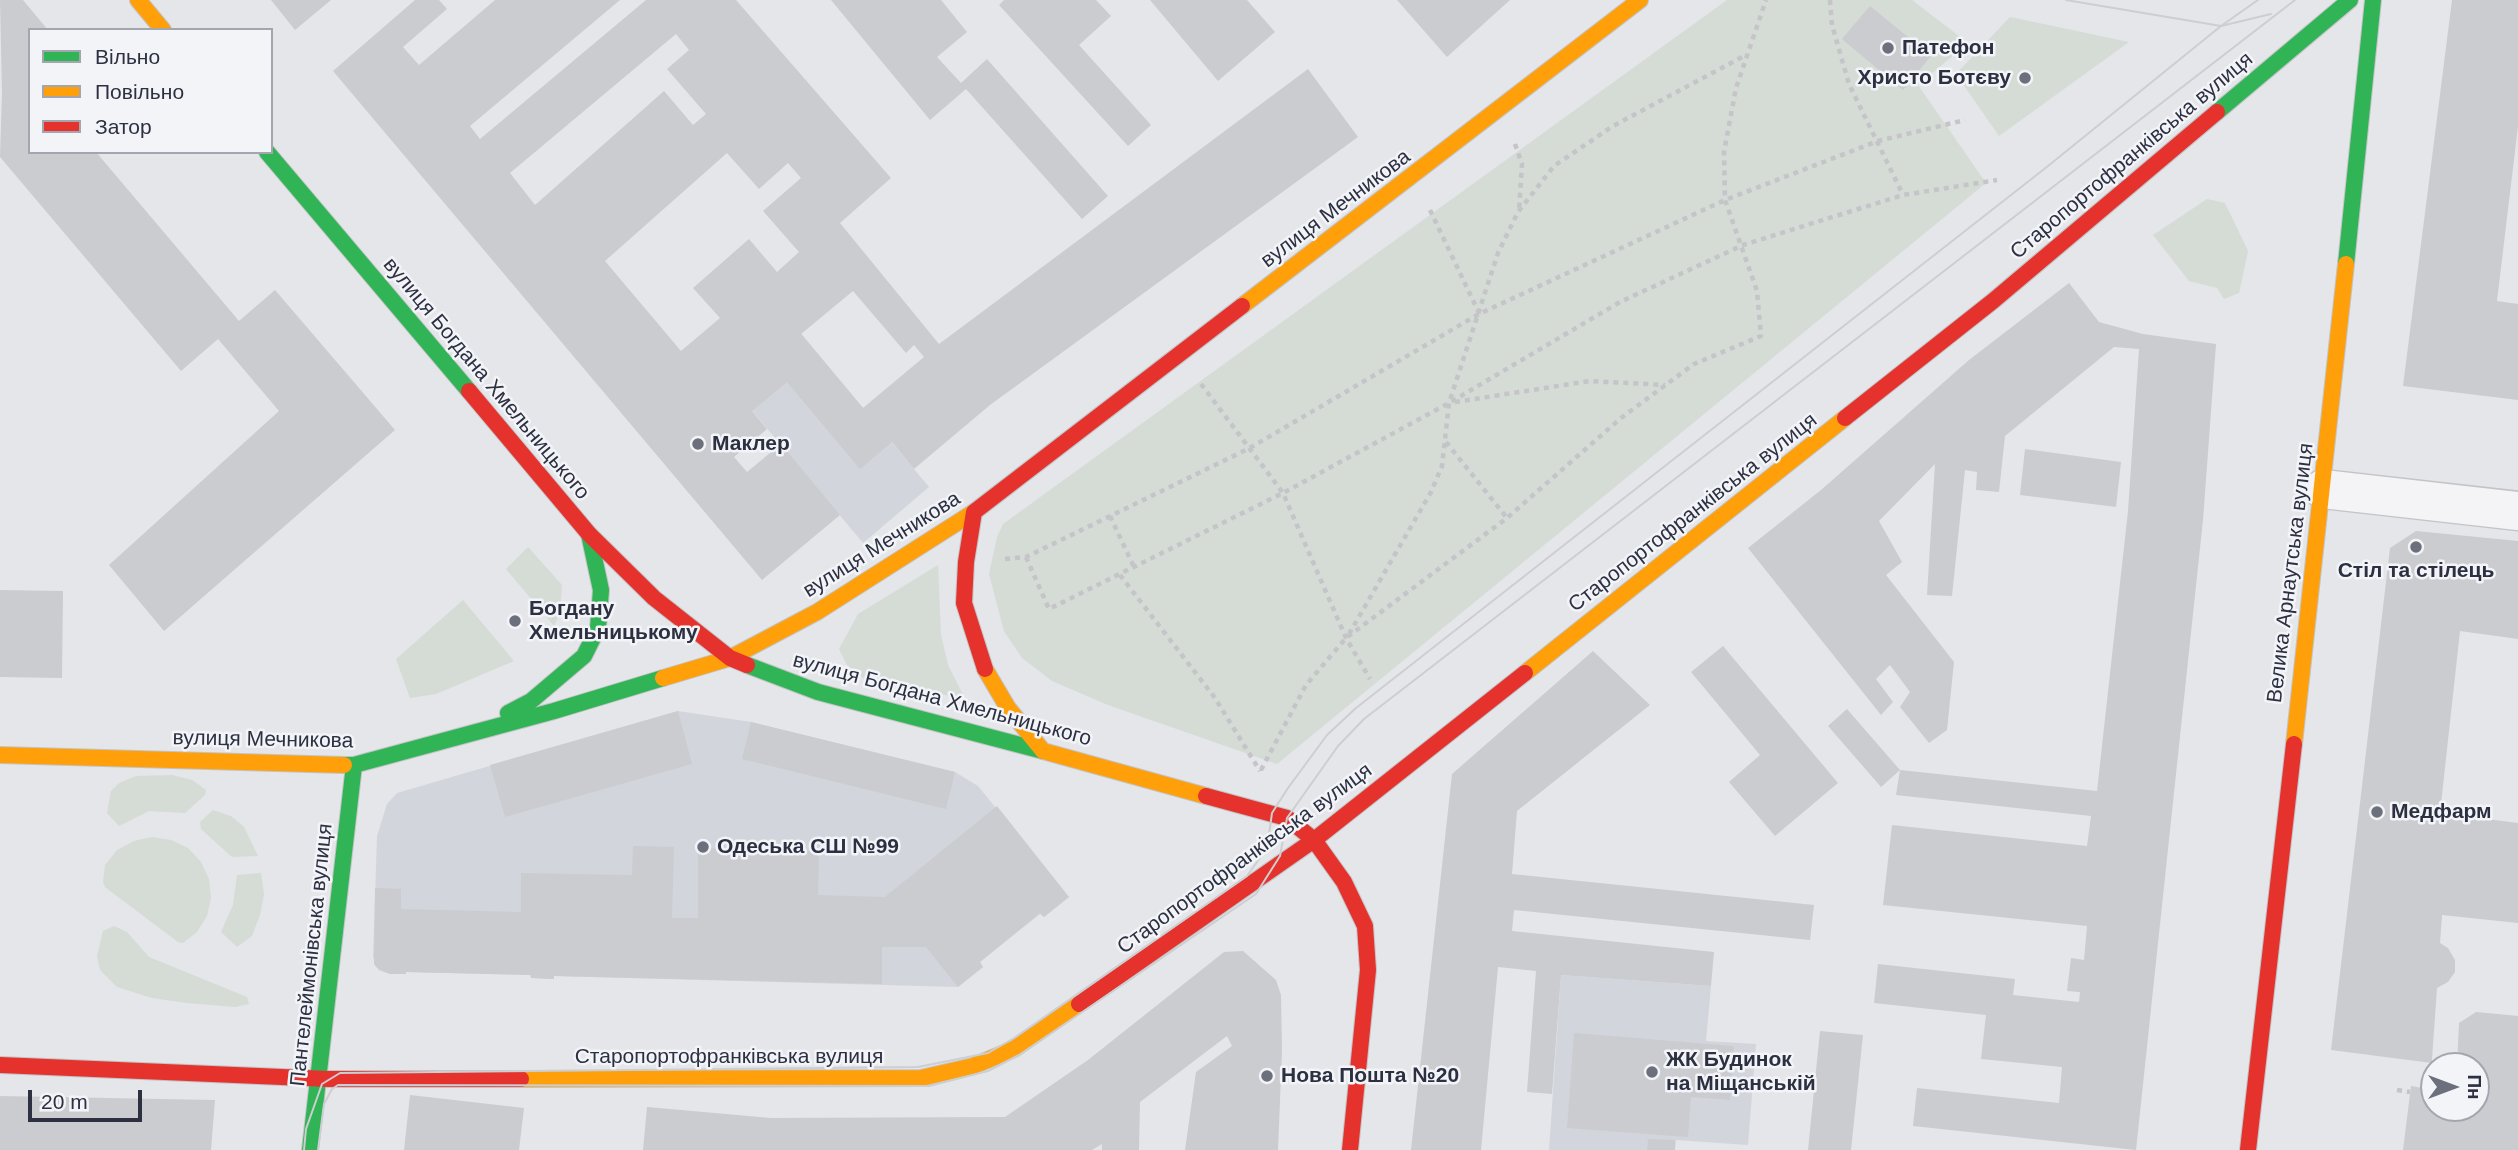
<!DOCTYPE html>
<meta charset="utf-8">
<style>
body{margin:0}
#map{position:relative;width:2518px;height:1150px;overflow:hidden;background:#e4e6e9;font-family:Helvetica,sans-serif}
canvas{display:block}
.legend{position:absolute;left:28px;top:28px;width:245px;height:126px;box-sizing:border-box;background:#f3f4f8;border:2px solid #a3a6af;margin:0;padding:9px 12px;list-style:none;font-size:21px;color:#2c3041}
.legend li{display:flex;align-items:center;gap:14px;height:35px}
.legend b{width:35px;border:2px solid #a3a6af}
.north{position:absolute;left:2420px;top:1052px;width:70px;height:70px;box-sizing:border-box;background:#f3f4f8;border:2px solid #a3a6af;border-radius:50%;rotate:90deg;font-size:19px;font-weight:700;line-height:28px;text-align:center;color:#2c3041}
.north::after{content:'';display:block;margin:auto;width:24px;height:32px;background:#6c707c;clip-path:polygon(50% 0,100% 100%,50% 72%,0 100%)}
.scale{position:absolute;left:28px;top:1090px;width:114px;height:32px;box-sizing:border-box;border:4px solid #2c3041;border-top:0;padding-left:9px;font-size:21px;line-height:24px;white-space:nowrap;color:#2c3041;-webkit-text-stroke:5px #f3f4f8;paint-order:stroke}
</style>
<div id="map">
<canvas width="2518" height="1150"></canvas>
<ul class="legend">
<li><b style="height:9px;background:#30b455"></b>Вільно</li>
<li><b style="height:9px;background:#ff9f0a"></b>Повільно</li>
<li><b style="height:9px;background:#e5322d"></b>Затор</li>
</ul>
<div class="north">Пн</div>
<div class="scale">20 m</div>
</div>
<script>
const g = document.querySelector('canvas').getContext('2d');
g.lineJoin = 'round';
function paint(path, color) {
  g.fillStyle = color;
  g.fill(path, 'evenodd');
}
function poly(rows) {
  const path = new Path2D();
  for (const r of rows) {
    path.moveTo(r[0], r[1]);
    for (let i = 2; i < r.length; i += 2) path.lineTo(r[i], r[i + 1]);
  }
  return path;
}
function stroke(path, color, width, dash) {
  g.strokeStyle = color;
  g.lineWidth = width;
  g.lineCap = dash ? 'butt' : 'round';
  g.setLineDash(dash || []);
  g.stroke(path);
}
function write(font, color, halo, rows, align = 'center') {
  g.font = font + ' Helvetica,sans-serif';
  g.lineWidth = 5;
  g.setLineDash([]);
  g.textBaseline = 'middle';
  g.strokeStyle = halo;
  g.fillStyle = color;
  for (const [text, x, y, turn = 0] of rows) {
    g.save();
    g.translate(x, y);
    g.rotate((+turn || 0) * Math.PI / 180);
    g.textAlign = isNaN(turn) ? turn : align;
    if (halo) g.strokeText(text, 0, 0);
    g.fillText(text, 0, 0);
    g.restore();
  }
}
paint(poly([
 [780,308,929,487,863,543,713,364],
 [678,711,751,722,955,772,978,786,1069,897,1044,917,1040,914,980,962,983,967,958,987,554,976,554,979,531,978,530,975,406,972,406,974,390,974,376,967,373,957,377,836,387,804,397,793],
 [1561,975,1711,986,1706,1041,1756,1044,1748,1145,1676,1140,1675,1150,1549,1150]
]), '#d3d5dc');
paint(poly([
 [1727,0,1912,0,1968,43,1918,85,1986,183,1277,764,1108,705,1052,681,1022,658,1004,631,989,574,997,537,1003,524],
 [2010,17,2129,42,1999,136,1956,74],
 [2207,199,2225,203,2248,251,2239,293,2224,299,2217,288,2189,281,2153,235],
 [528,547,562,585,560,613,554,626,506,569],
 [938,565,941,635,948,665,965,699,863,678,847,665,839,649,858,614],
 [463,600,514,661,436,694,410,698,396,659],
 [172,775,192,780,206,790,205,795,185,813,149,811,119,826,107,813,111,791,119,783,136,776],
 [213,810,231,816,244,827,258,856,232,857,201,829,200,822],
 [152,837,171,840,188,848,201,862,209,879,211,898,207,916,197,932,183,943,178,942,105,887,103,882,105,865,117,850,134,841],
 [261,873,264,894,260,915,252,936,237,947,221,932,233,905,237,875],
 [114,926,127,932,149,957,247,997,249,1004,235,1007,187,1003,152,998,117,987,100,970,97,956,103,931]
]), '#d4dcd5');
paint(poly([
 [0,0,23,0,48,30,30,30,30,152,96,152,239,321,275,290,395,430,164,631,109,565,279,411,218,339,181,371,0,157,2,93],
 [271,0,331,0,295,30],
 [415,0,439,0,447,9,403,47,419,65,495,0,620,0,470,126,480,139,646,0,736,0,891,178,840,223,939,344,1308,69,1358,137,990,405,914,469,892,442,860,469,787,382,752,411,767,429,734,457,747,472,781,444,840,515,762,580,333,71],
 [676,34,689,50,667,69,706,114,693,125,664,91,535,205,510,173],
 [727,153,759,189,788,163,801,178,763,211,799,252,777,272,749,239,693,288,720,318,681,351,605,261],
 [853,291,906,353,914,345,924,357,863,408,801,334],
 [831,0,941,0,967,32,937,57,961,83,987,59,1108,196,1082,219,966,89,930,120],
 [1004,0,1096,0,1111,16,1079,45,1151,125,1128,146,999,5],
 [1150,0,1247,0,1275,32,1218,81],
 [1397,0,1510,0,1447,57],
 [2452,0,2518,0,2518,126,2497,301,2518,304,2518,400,2403,386],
 [1870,6,1931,56,1903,90,1842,39],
 [2069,283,2099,322,2143,334,2216,344,2203,520,2136,1150,1913,1126,1917,1088,2059,1103,2062,1067,1981,1059,1986,1015,1874,1003,1878,964,2015,979,2013,995,2079,1002,2080,992,2067,991,2071,958,2084,960,2087,926,1883,905,1892,825,2087,846,2091,816,1896,795,1900,770,2097,791,2128,511,2139,349,2114,347,2005,436,1999,492,1976,490,1977,472,1965,470,1952,596,1927,595,1935,464,1879,521,1902,562,1886,575,1954,662,1947,730,1929,743,1900,707,1910,692,1890,665,1876,679,1893,702,1881,715,1748,548,1821,490,1969,360],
 [2025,449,2121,462,2116,507,2020,495],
 [2416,531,2518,541,2518,639,2460,631,2440,813,2518,823,2518,923,2442,915,2440,943,2448,948,2455,960,2455,972,2448,982,2437,988,2432,1059,2432,1063,2439,1064,2434,1066,2434,1108,2476,1108,2476,1066,2457,1066,2459,1023,2476,1012,2518,1016,2518,1150,2403,1150,2411,1086,2428,1089,2432,1063,2331,1050,2390,548],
 [0,590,63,591,62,678,0,677],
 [1723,646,1838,783,1775,836,1729,782,1760,755,1691,672],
 [1593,651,1650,705,1517,811,1512,874,1814,905,1810,940,1514,910,1512,931,1714,952,1711,986,1561,975,1552,1094,1527,1092,1536,971,1498,967,1481,1150,1411,1150,1452,774],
 [1847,709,1900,770,1881,787,1828,726],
 [678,711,692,764,505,817,490,765],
 [751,722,955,772,946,809,742,759],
 [997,806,1069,897,1044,917,1040,913,980,962,983,967,958,987,926,947,882,947,882,984,554,976,554,979,531,978,531,975,406,972,406,974,390,974,379,970,374,964,375,888,401,889,401,909,521,912,521,873,632,875,633,846,674,847,672,918,698,918,698,848,819,851,818,895,885,897],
 [1243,951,1276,980,1281,995,1282,1051,1278,1150,1185,1150,1196,1072,1232,1046,1227,1036,1140,1102,1139,1150,1102,1150,1102,1144,1092,1150,643,1150,647,1107,771,1118,1005,1117,1088,1060,1224,952],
 [1820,1031,1863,1035,1851,1150,1808,1150],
 [1574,1033,1734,1046,1730,1100,1691,1097,1688,1137,1567,1128],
 [410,1095,524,1108,519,1150,404,1150],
 [0,1096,215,1100,211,1150,0,1150],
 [1648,1139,1675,1140,1675,1150,1647,1150]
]), '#caccd0');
const street = poly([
 [2323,489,2518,511]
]);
const fast = poly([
 [2217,112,2350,0],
 [267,152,469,391],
 [2346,264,2373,0],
 [747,665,818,692,1043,751],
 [508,713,531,701,584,656,598,628,601,590,589,534],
 [344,765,354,765,554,711,663,678],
 [310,1150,354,765]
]);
const slow = poly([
 [138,0,163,30],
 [1242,306,1640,0],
 [985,669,1008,708,1043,751,1206,796],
 [1525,673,1845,418],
 [663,678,730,658,817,612,974,512],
 [2294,744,2346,264],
 [0,755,344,765],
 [521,1079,921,1078,973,1066,1014,1049,1079,1004]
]);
const jam = poly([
 [469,391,589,534,654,598,730,658,747,665],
 [1845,418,1993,301,2217,112],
 [985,669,964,603,966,562,974,512,1242,306],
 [1206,796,1287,818,1314,840,1344,882,1365,926,1368,970,1350,1150],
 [1079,1004,1314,840,1525,673],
 [0,1065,329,1079,521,1079],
 [2248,1150,2294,744]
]);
stroke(street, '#c2c4c7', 41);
stroke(fast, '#c2c4c7', 18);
stroke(slow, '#c2c4c7', 18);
stroke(jam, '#c2c4c7', 18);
stroke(poly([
 [1830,0,1832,25,1849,84,1903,195],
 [1515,144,1522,164,1519,211],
 [1430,210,1479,313],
 [1201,384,1283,493,1346,638,1370,679],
 [1455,402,1590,381,1665,385],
 [1446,442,1507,518],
 [1110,516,1134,567],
 [1026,557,1049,609,1283,493,1449,403,1620,302,1743,245,1903,195,1997,180],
 [1005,559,1026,557,1248,449,1479,314,1725,200,1878,141,1965,120],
 [1120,575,1215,698,1260,771],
 [1349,634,1431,492,1442,466,1449,403,1498,253,1518,212,1554,166,1613,126,1746,55],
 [1261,770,1306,685,1346,638,1507,518,1621,418,1694,364,1761,336,1757,291,1725,200,1724,152,1736,88,1766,0],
 [2397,1090,2410,1092]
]), '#c4c4c9', 4.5, [5, 5]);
stroke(street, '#f4f4f6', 38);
stroke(fast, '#30b455', 16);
stroke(slow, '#ff9f0a', 16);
stroke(jam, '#e5322d', 16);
stroke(poly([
 [2066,0,2221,26,2271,14],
 [304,1150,306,1129,322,1084,340,1073,918,1067,988,1053,1014,1038,1247,876,1267,848,1272,813,1288,788,1327,735,1356,708,2048,166,2221,26,2258,0],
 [318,1150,324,1104,332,1089,338,1085,929,1086,988,1071,1019,1055,1256,894,1280,856,1287,818,1338,746,1364,719,2295,0]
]), '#cdced1', 2);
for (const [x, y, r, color] of [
 [1888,48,7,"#6c707c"],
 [2025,78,7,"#6c707c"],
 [698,444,7,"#6c707c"],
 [2416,547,7,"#6c707c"],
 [515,621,7,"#6c707c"],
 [2377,812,7,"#6c707c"],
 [703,847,7,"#6c707c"],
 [1652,1072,7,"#6c707c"],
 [1267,1076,7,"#6c707c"]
]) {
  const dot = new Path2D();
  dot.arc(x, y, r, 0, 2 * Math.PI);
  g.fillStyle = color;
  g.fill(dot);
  stroke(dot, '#f3f4f8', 2.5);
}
write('bold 21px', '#2c3041', '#f3f4f8', [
 ["Патефон",1902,48],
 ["Христо Ботєву",2011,78,"right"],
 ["Маклер",712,444],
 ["Стіл та стілець",2416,571,"center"],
 ["Богдану",529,609],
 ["Хмельницькому",529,633],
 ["Медфарм",2391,812],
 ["Одеська СШ №99",717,847],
 ["ЖК Будинок",1666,1060],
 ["на Міщанській",1666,1084],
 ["Нова Пошта №20",1281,1076]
], 'left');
write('21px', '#2c3041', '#f3f4f8', [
 ["Старопортофранківська вулиця",2132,156,-40],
 ["вулиця Мечникова",1336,209,-37],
 ["вулиця Богдана Хмельницького",486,379,50],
 ["Старопортофранківська вулиця",1693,513,-38],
 ["вулиця Мечникова",882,545,-32],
 ["Велика Арнаутська вулиця",2291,573,-83],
 ["вулиця Богдана Хмельницького",942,700,15],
 ["вулиця Мечникова",263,740,1],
 ["Старопортофранківська вулиця",1245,859,-36],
 ["Пантелеймонівська вулиця",312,955,-84],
 ["Старопортофранківська вулиця",729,1057]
]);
</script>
